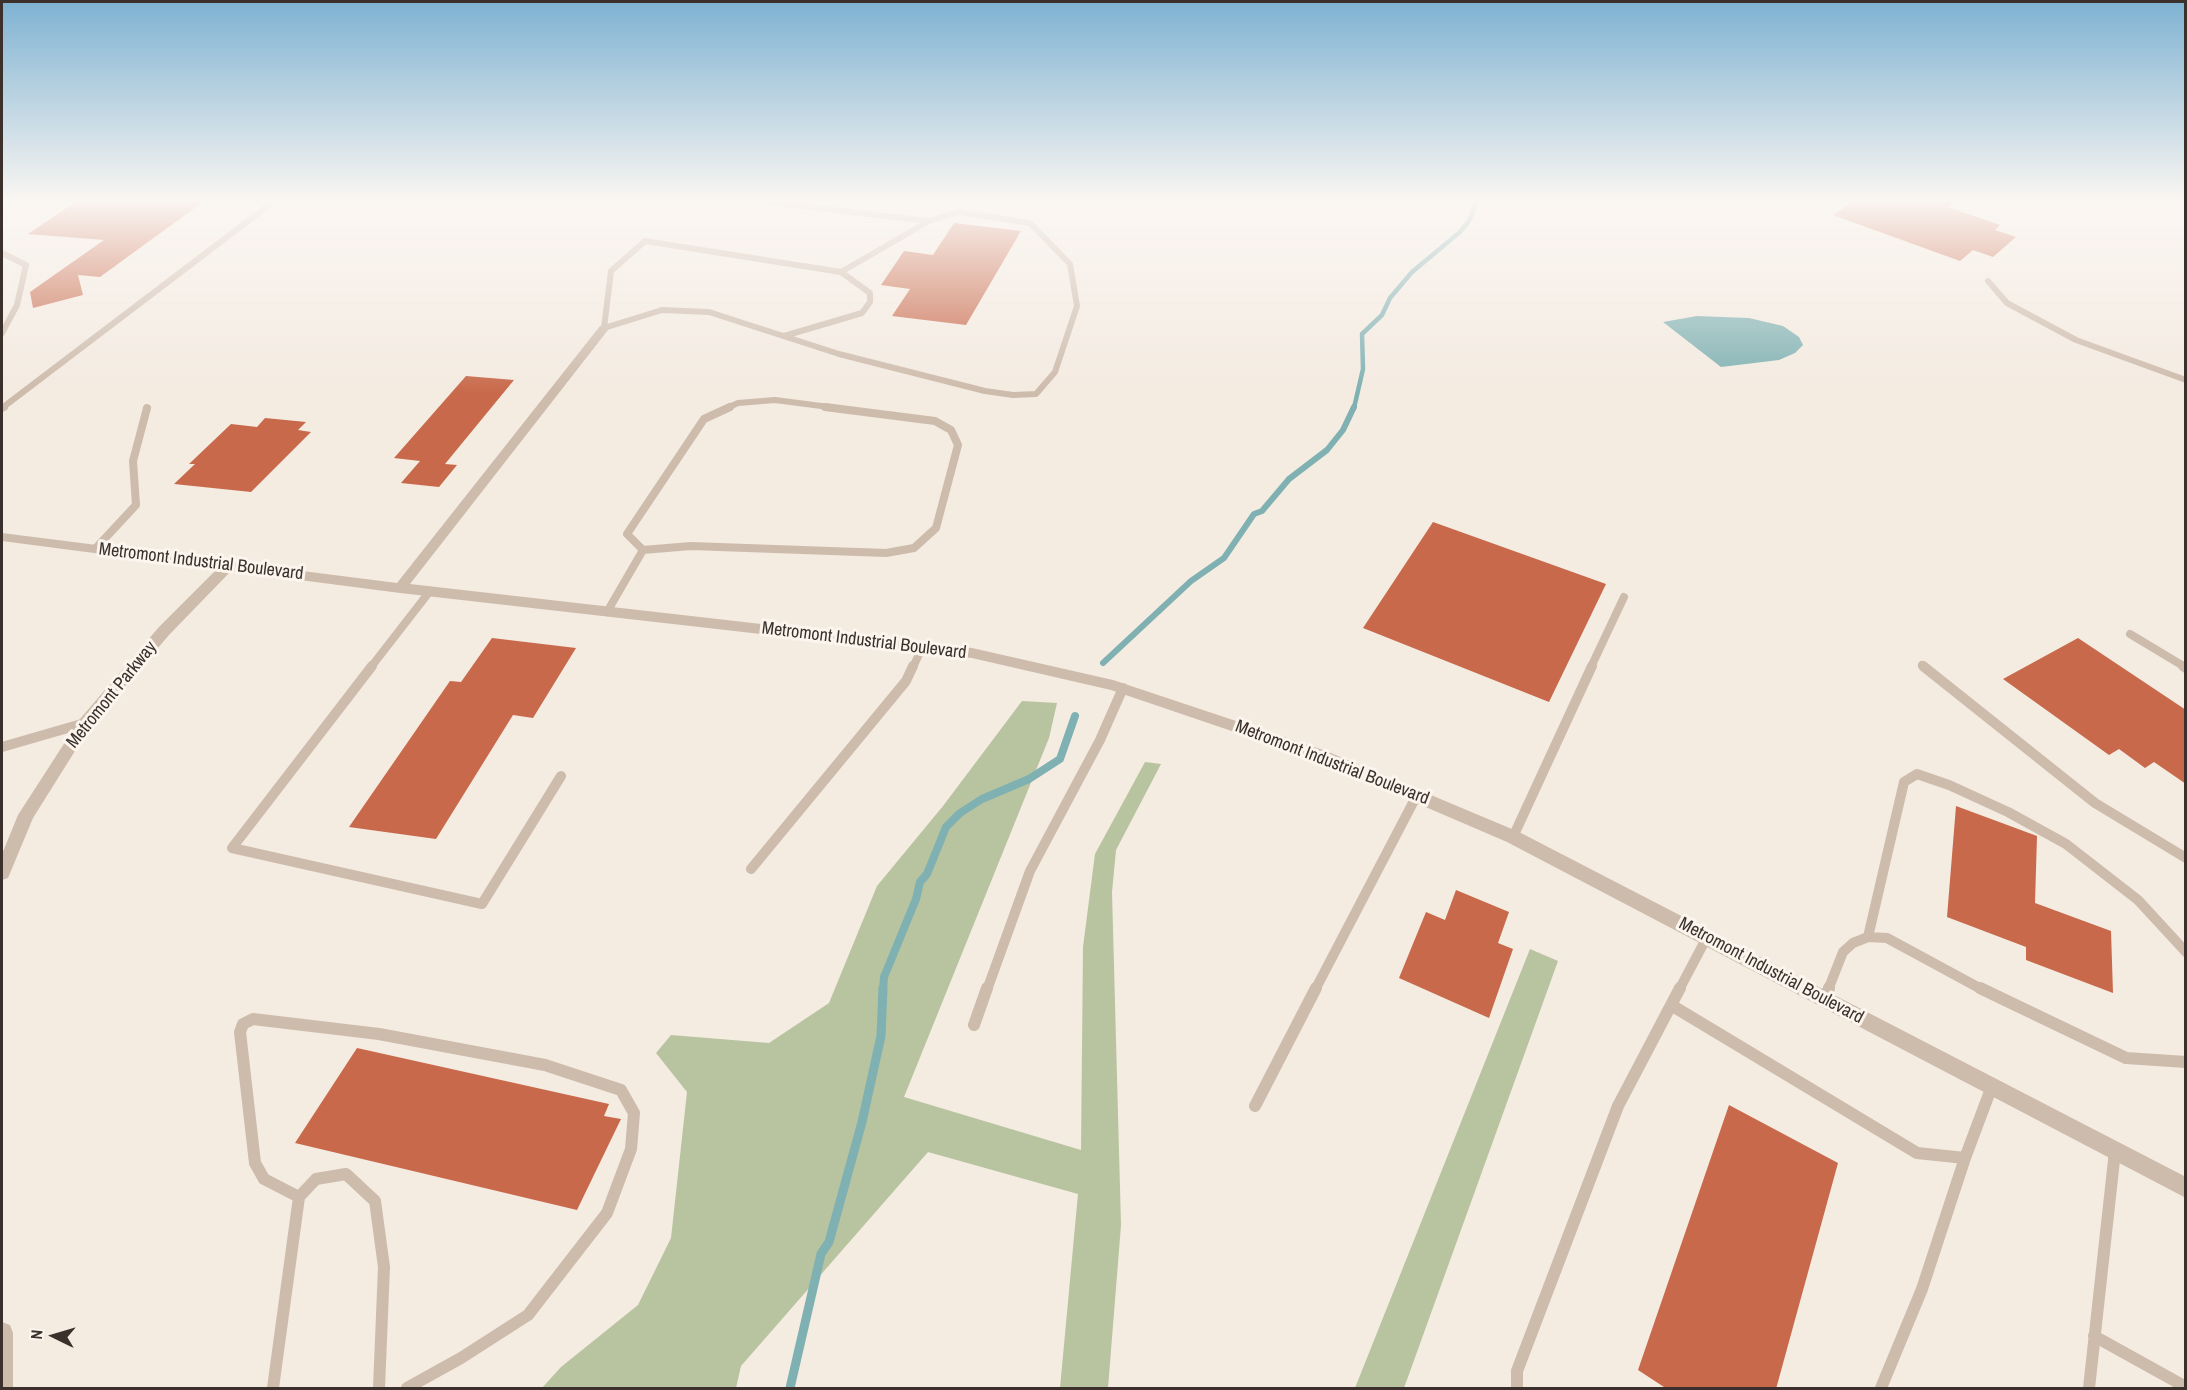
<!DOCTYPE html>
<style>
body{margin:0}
#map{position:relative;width:2187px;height:1390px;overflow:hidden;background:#f4ebe1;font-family:"Archivo Narrow",sans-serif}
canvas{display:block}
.frame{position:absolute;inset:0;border:3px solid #3b302b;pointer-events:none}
.north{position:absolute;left:24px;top:1306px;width:60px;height:60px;-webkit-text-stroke:4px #fbf5ee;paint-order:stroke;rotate:275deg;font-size:16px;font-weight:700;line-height:24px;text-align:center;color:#3b302b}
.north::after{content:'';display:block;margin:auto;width:21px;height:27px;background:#3b302b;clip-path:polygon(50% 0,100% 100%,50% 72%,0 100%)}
</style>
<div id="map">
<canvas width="2187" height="1390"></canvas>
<div class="frame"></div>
<div class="north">N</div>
</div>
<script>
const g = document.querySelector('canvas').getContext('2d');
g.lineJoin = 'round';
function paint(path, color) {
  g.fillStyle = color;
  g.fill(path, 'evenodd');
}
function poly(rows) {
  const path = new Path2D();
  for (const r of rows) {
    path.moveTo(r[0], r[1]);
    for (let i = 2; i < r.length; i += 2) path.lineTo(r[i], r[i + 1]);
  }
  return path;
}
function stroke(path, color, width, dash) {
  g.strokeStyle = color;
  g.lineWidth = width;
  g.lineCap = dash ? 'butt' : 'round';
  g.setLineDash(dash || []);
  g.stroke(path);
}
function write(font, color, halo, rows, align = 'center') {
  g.font = font + ' "Archivo Narrow",sans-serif';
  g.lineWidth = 6;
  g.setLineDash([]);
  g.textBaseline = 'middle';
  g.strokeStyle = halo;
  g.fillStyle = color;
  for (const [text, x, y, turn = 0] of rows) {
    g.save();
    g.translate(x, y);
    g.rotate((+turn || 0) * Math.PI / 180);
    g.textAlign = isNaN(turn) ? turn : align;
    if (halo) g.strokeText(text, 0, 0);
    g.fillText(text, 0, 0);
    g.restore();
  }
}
paint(poly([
 [1022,701,1057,703,1049,738,904,1097,1081,1150,1083,947,1095,854,1145,762,1161,764,1116,850,1112,892,1121,1225,1108,1388,1060,1388,1078,1194,928,1152,741,1366,736,1388,542,1388,561,1367,638,1305,671,1238,687,1092,656,1053,671,1035,769,1043,829,1003,877,886,943,806],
 [1530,949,1558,961,1404,1388,1355,1388]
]), '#b8c4a0');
paint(poly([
 [1697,316,1749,318,1783,326,1799,337,1803,345,1795,353,1779,360,1721,367,1663,322]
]), '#7fb0b2');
stroke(poly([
 [1354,408,1363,369,1362,334,1382,315,1390,298,1412,272,1460,232,1469,221,1478,199]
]), '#7fb0b2', 4.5);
stroke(poly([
 [1103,663,1191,581,1224,558,1254,514,1262,511,1289,479,1327,450,1343,430,1354,407]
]), '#7fb0b2', 6);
stroke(poly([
 [883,990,884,977,916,899,920,882,927,874,946,827,960,813,982,799,1029,779,1060,759,1075,716]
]), '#7fb0b2', 8);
stroke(poly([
 [790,1388,821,1254,829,1242,862,1122,881,1036,883,988]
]), '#7fb0b2', 9);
paint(poly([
 [80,199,207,199,100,277,78,275,83,295,33,308,30,292,104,240,28,234],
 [1856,199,1958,199,1948,207,2000,225,1995,230,2016,237,1993,257,1973,250,1960,261,1833,215],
 [954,223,1021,231,966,325,892,316,910,289,881,285,904,251,933,255],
 [466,376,514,380,445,464,457,465,439,487,401,483,420,461,394,458],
 [265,418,306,422,298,430,311,432,251,492,174,484,195,464,189,464,231,424,257,427],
 [1433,522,1606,584,1549,702,1363,628],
 [492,638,576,648,533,718,513,715,436,839,349,827,450,681,461,682],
 [2078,638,2186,710,2186,784,2154,762,2145,768,2119,749,2109,755,2003,679],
 [1956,806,2037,836,2035,903,2111,931,2113,993,2026,960,2026,947,1947,917],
 [1456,890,1509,912,1498,943,1513,949,1489,1018,1399,978,1426,912,1445,920],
 [357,1048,609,1104,604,1116,621,1119,577,1210,295,1143],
 [1729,1105,1838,1163,1776,1389,1667,1389,1638,1370]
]), '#c8694b');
stroke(poly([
 [743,199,929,221,841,272],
 [2,253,26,265,17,305,2,333],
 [1988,281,2007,303,2076,340,2186,380],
 [784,336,862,313,870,302,870,293,841,272,645,241,611,271,604,328,662,310,709,312,839,354,985,391,1013,395,1036,394,1055,372,1077,306,1070,264,1030,223,959,212,929,221],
 [2,408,277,199],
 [727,408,738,403,775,400,837,408]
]), '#cdbbac', 6);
stroke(poly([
 [2,408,4,407],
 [96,548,136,505,133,461,147,408],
 [643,550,627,534,704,419,730,407],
 [643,550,691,546,886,553,914,548,936,528,958,445,951,430,935,421,825,407],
 [607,612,643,550],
 [2130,634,2185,667],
 [1922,665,1925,667],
 [371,667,430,591],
 [913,667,923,646],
 [1591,667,1624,597]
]), '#cdbbac', 8);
stroke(poly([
 [372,666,232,848,482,904,561,776],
 [1923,666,2095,803,2186,858],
 [2183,666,2186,668],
 [2,747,85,723],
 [1513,837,1592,666],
 [751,869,906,681,913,666],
 [1868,937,1904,782,1917,774,1949,785,2008,812,2066,844,2138,900,2186,952],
 [987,990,1030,871,1100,740,1123,688],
 [1315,990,1417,795],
 [1679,990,1707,937],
 [1828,990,1843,952,1853,943,1868,937,1887,938,1983,990]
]), '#cdbbac', 10);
stroke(poly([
 [1980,988,2126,1058,2186,1062],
 [1825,999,1829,988],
 [1671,1005,1917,1153,1965,1158,1992,1086],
 [974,1025,987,988],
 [1255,1106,1316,988],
 [299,1197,264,1179,255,1163,240,1032,243,1024,253,1019,379,1034,545,1065,621,1090,634,1113,631,1149,607,1213,528,1315,461,1358,407,1388],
 [2094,1336,2186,1387],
 [273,1388,299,1197,316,1179,346,1174,375,1201,384,1267,379,1388],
 [1517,1388,1517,1371,1618,1106,1680,988],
 [1881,1388,1922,1289,1965,1158],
 [2089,1388,2115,1151]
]), '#cdbbac', 12);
paint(poly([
 [604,325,608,326,608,330,410,584,972,648,1113,680,1326,751,1519,832,2186,1177,2186,1198,1507,842,1314,759,1111,690,972,658,400,593,231,571,169,635,90,727,33,818,8,878,2,880,2,854,18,815,80,719,159,627,217,569,2,541,2,533,397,583,600,326,604,325],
 [2,1322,10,1325,13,1333,13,1388,2,1388,2,1322]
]), '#cdbbac');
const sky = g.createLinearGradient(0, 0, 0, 393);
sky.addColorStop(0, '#7eb2d2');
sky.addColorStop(0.51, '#faf6f2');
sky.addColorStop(1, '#faf6f200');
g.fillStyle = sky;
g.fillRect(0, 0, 2187, 393);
write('18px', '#3b302b', '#fbf5ee', [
 ["Metromont Industrial Boulevard",201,562,7],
 ["Metromont Industrial Boulevard",864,641,7],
 ["Metromont Parkway",112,695,-51],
 ["Metromont Industrial Boulevard",1332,763,21],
 ["Metromont Industrial Boulevard",1771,971,28]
]);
</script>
